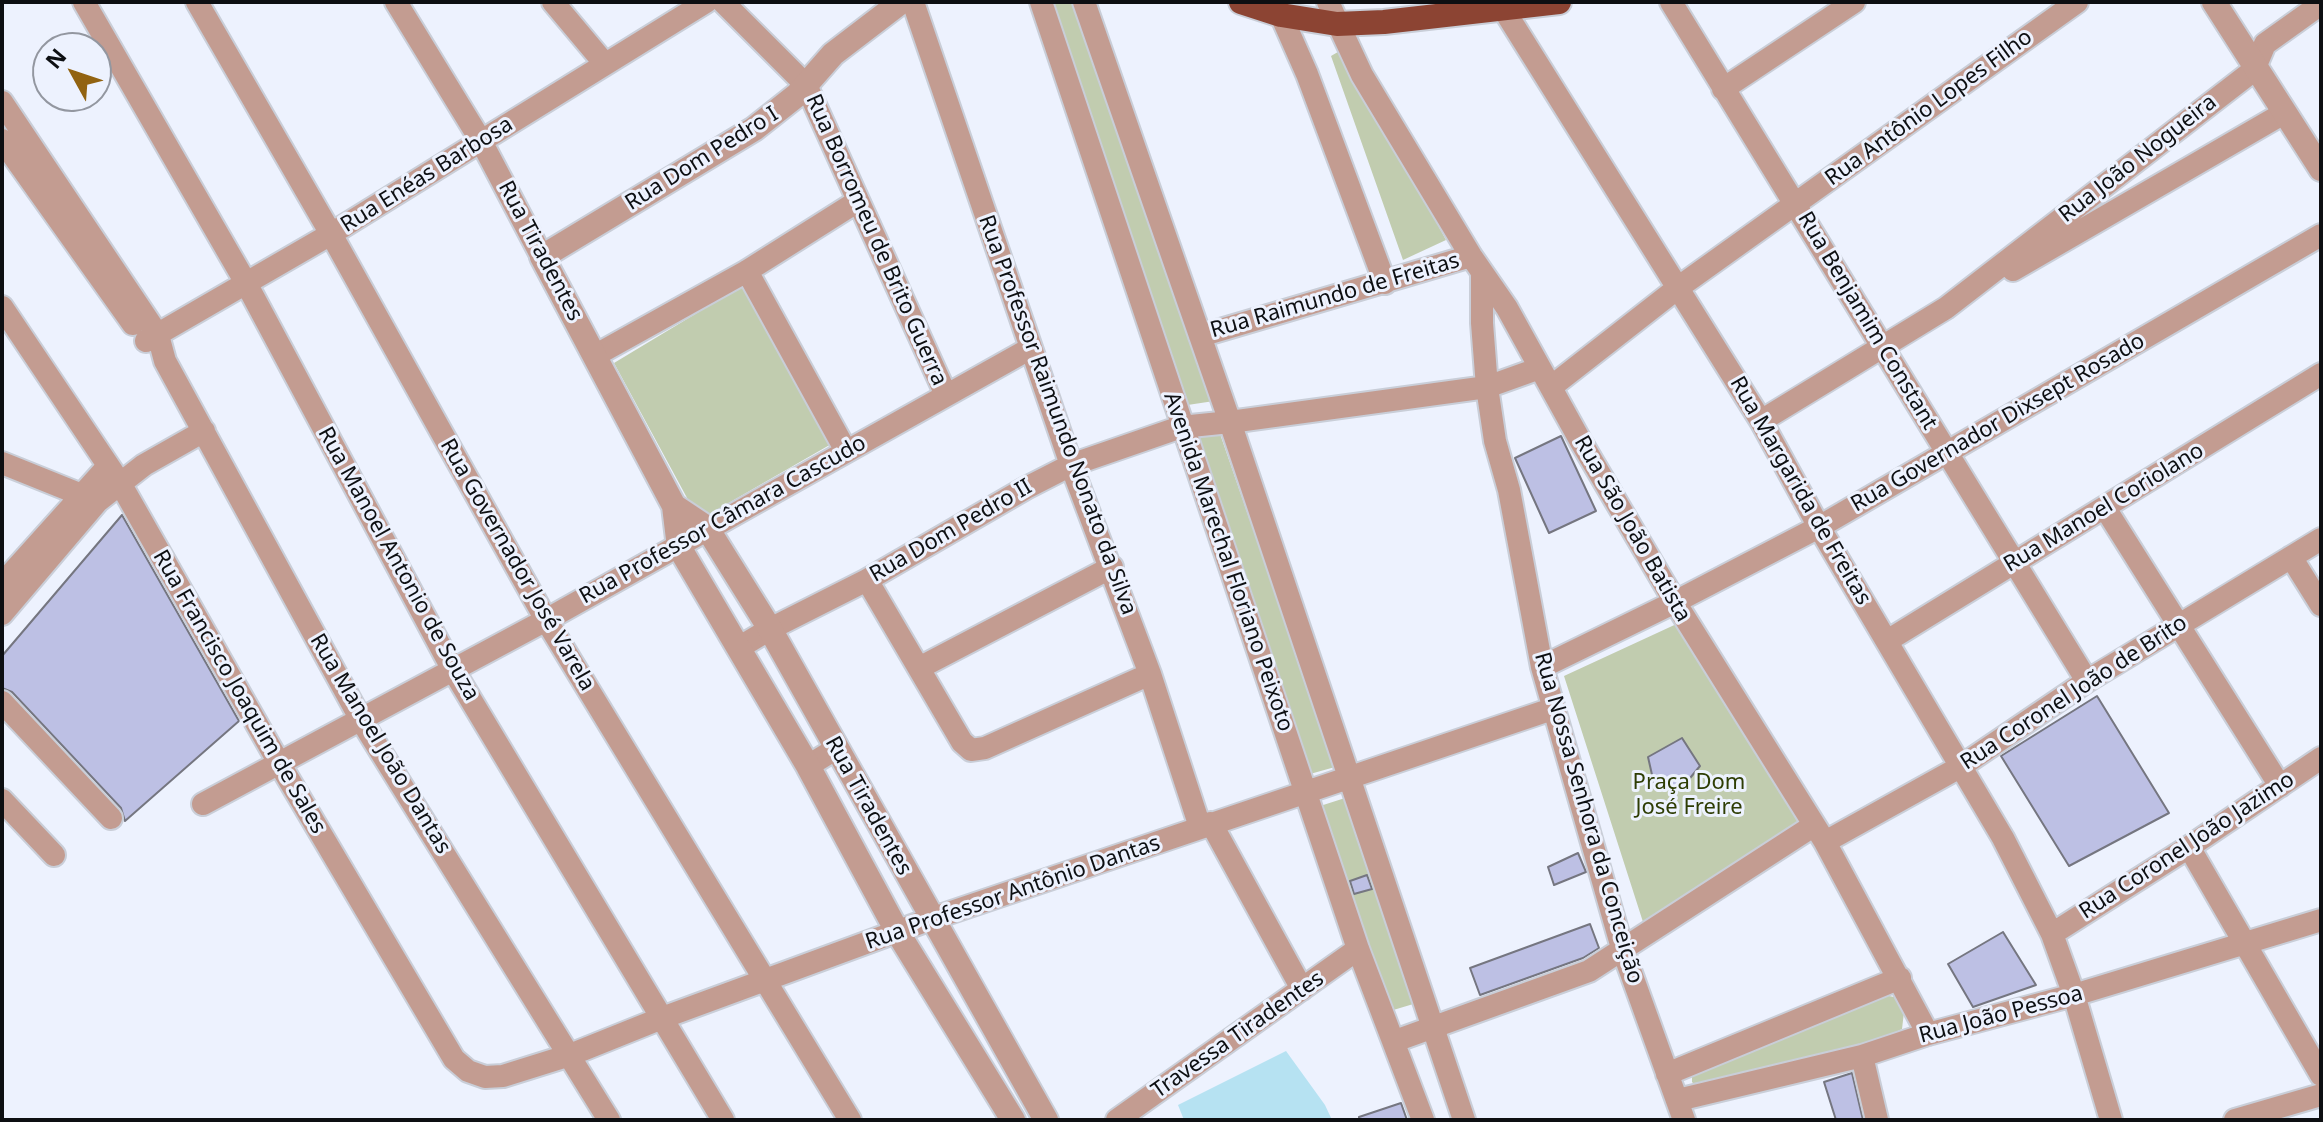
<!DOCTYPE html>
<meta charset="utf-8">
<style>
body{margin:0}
#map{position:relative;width:2323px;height:1122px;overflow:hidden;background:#edf2fe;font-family:"Noto Sans",sans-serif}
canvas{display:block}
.frame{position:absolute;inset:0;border:4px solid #0d0f12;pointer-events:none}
.north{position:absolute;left:32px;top:32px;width:80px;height:80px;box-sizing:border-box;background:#edf2fe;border:2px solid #9397a0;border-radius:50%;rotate:310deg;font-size:22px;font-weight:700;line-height:32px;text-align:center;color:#0d0f12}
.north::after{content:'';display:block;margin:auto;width:28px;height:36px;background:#926311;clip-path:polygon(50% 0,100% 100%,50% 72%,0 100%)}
</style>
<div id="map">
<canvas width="2323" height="1122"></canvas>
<div class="frame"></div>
<div class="north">N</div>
</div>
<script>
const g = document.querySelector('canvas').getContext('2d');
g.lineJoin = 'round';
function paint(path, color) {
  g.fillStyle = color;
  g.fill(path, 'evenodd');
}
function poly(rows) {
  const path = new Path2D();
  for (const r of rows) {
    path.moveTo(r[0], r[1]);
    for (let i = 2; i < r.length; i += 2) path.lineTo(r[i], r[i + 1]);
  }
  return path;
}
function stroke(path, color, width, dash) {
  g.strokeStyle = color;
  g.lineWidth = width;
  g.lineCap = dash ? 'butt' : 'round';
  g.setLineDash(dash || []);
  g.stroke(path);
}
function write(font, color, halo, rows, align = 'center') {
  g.font = font + ' "Noto Sans",sans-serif';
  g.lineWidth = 6;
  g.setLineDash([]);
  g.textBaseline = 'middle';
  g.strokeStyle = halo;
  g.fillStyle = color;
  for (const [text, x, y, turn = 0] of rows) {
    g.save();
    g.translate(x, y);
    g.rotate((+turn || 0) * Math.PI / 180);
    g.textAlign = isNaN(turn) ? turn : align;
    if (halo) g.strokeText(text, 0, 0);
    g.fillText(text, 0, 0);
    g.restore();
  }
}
paint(poly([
 [1046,2,1075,2,1214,401,1181,406],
 [1343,49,1446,240,1403,260,1331,56],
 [750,281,840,439,699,520,614,363],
 [1218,428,1335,767,1310,774,1193,433],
 [1683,621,1803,826,1643,922,1564,676],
 [1345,798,1420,1002,1390,1011,1317,807],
 [1879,994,1894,997,1904,1012,1902,1029,1882,1039,1700,1090,1692,1082,1692,1072]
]), '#c1ccaf');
paint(poly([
 [1286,1051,1325,1105,1332,1120,1184,1120,1178,1105]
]), '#b6e2f2');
const building = poly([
 [1561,436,1596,511,1549,533,1515,458,1561,436],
 [122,515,239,721,125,821,121,808,12,692,2,688,2,656,122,515],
 [2097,696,2169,813,2069,866,2001,756,2097,696],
 [1682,738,1700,766,1681,789,1655,788,1648,757,1682,738],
 [1578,853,1586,872,1554,885,1548,867,1578,853],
 [1367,875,1372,889,1354,894,1350,881,1367,875],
 [1590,924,1599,948,1583,958,1480,995,1470,968,1590,924],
 [2003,932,2036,985,1973,1007,1948,964,2003,932],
 [1852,1073,1863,1120,1836,1120,1824,1082,1852,1073],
 [1401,1103,1407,1120,1359,1120,1359,1117,1401,1103]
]);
paint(building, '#bdc0e4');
stroke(building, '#757680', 2);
const minor = poly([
 [84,2,246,283,453,670,723,1120],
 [197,2,331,234,546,620,850,1120],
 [396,2,481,141,542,257],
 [553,2,605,64],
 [723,2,806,85,946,395],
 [913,2,1071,465,1150,674,1200,827],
 [1041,2,1358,949,1423,1120],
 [1084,2,1230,422,1464,1120],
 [1328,2,1362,75,1471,256,1507,308,1581,442,1675,602,1825,842,1928,1034],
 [1499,2,1761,421,1819,527,2003,838,2052,934,2074,995,2111,1120],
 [1671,2,2087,681],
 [1281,15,1307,74,1385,283],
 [1723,89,1854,2],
 [2,102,158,335,165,361,361,720,609,1120],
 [2,140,133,324],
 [2013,270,2284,113],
 [747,271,846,451],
 [1482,274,1482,323,1487,387,1495,441,1509,490,1542,667,1622,948,1684,1120],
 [2,307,120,483,279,763,454,1059,468,1071,485,1077,503,1076,570,1055,662,1018,931,919,1552,709],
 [1200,336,1471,256],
 [146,341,331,234,706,2],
 [596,355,747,271,858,201],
 [1551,387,1679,287,2077,2],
 [1761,421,1946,308,2254,70,2265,44,2321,4],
 [2,463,94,500],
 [2105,508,2280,786],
 [2291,557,2321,605],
 [867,580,962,742,971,750,985,748,1150,674],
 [2,584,108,466],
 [2,614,98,501,144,465,204,431],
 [1887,641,2321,374],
 [740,647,770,629,867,580,1026,488,1071,465,1181,427,1230,422,1487,387,1540,368],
 [1542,667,1675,602,1819,527,2321,235],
 [919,668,1112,567],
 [2,702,111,818],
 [808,766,837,748],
 [2,800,54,855],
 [203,804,546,620,1031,348],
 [1211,823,1302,989],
 [1825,842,1960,767,2087,681,2321,539],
 [2189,847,2321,1075],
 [2052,934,2189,847,2321,758],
 [1395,1041,1589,971,1813,826],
 [1862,1056,1877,1120],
 [1667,1074,1900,978],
 [1678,1100,1862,1056,1928,1034,2074,995,2321,920],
 [1117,1120,1358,949],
 [2235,1120,2321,1095]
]);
const tertiary = poly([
 [901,2,833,54,797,95,754,129,542,257,674,506,679,547,808,766,898,933,1013,1120],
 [2214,2,2321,169],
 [674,506,707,528,770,629,1046,1120]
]);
const trunk = poly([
 [1241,2,1281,15,1337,24,1384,22,1559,2]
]);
stroke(minor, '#c9ced8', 26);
stroke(tertiary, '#c9ced8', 28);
stroke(trunk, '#c9ced8', 28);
stroke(minor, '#c39c91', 22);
stroke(tertiary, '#c39c91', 24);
stroke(trunk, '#8c4433', 24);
write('22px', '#0d0f12', '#edf2fe', [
 ["Rua Antônio Lopes Filho",1929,108,-36],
 ["Rua Dom Pedro I",702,159,-32],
 ["Rua João Nogueira",2138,159,-38],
 ["Rua Enéas Barbosa",427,175,-32],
 ["Rua Borromeu de Brito Guerra",876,240,66],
 ["Rua Tiradentes",540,251,62],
 ["Rua Raimundo de Freitas",1335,296,-16],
 ["Rua Benjamim Constant",1867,321,59],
 ["Rua Professor Raimundo Nonato da Silva",1057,415,70],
 ["Rua Governador Dixsept Rosado",1998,423,-30],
 ["Rua Margarida de Freitas",1800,491,60],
 ["Rua Manoel Coriolano",2104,508,-31],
 ["Rua Professor Câmara Cascudo",723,520,-29],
 ["Rua São João Batista",1632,529,60],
 ["Rua Dom Pedro II",951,531,-30],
 ["Avenida Marechal Floriano Peixoto",1228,562,71],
 ["Rua Manoel Antonio de Souza",398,564,61],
 ["Rua Governador José Varela",517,565,60],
 ["Rua Francisco Joaquim de Sales",239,692,60],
 ["Rua Coronel João de Brito",2074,693,-33],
 ["Rua Manoel João Dantas",380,744,59],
 ["Rua Tiradentes",868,806,61],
 ["Rua Nossa Senhora da Conceição",1588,818,74],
 ["Rua Coronel João Jazimo",2187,846,-33],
 ["Rua Professor Antônio Dantas",1013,893,-19],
 ["Rua João Pessoa",2001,1015,-15],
 ["Travessa Tiradentes",1238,1035,-35]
]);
write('22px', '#2e3d04', '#edf2fe', [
 ["Praça Dom",1689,783],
 ["José Freire",1689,808]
]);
</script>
